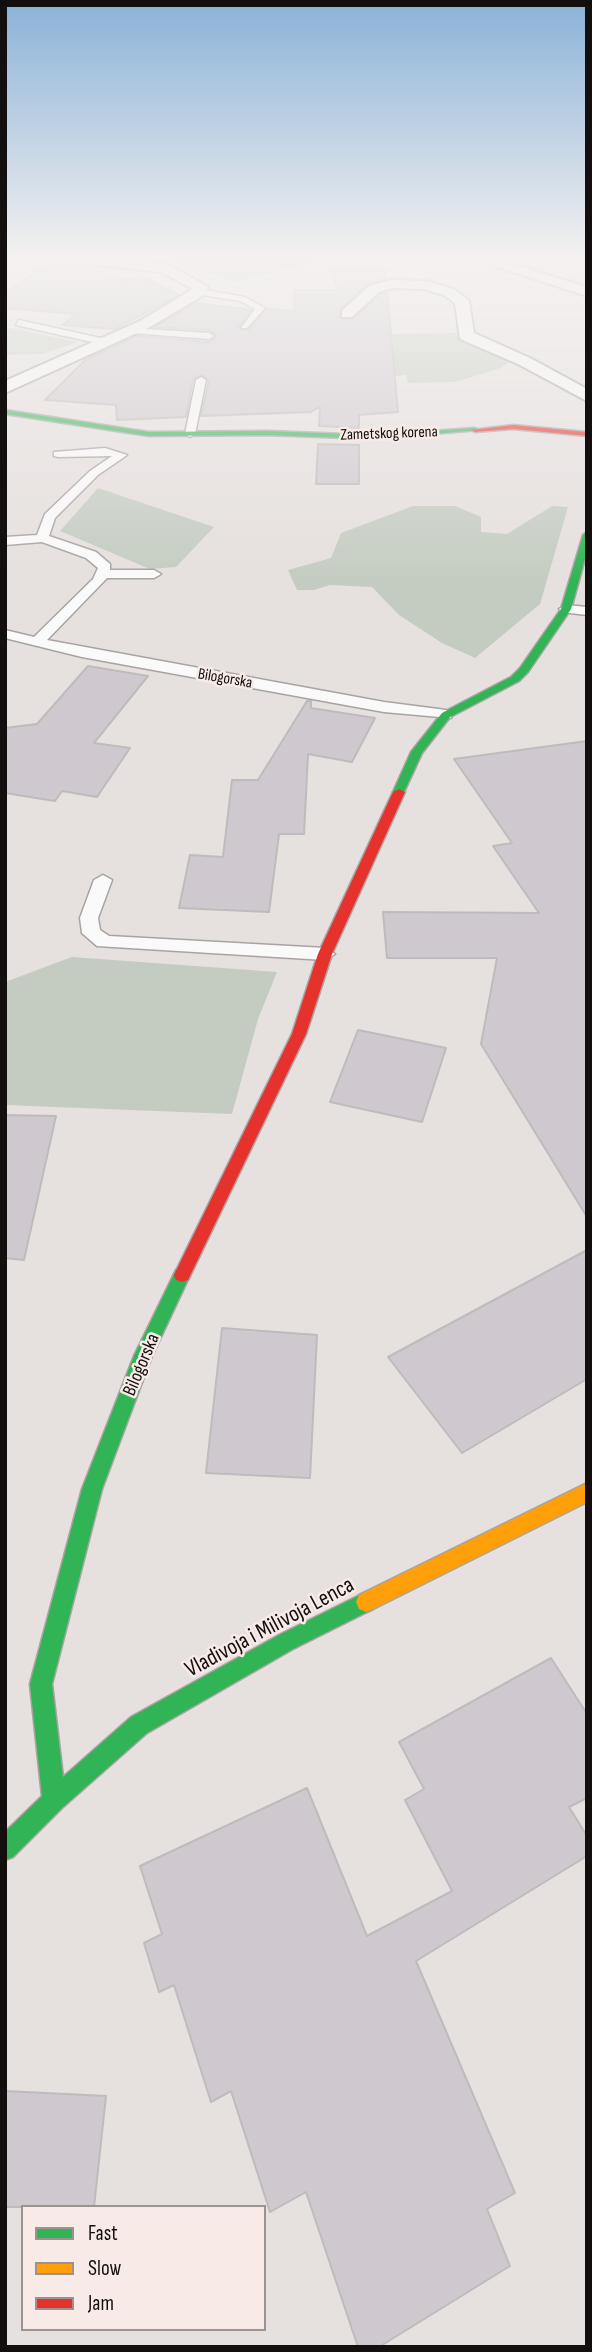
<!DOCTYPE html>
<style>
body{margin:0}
#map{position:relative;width:592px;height:2352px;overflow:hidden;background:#e6e0de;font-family:"Sofia Sans Condensed",sans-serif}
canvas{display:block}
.frame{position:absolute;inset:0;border:7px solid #130f0e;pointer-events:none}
.legend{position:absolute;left:21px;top:2205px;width:245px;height:126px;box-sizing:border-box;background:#f8ebe7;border:2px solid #9c9390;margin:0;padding:9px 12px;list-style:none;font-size:21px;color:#130f0e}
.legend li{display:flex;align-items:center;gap:14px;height:35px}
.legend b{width:35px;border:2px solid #9c9390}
</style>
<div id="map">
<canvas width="592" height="2352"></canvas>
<div class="frame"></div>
<ul class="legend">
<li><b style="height:9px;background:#30b455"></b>Fast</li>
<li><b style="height:9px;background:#ff9f0a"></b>Slow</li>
<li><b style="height:9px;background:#e5322d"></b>Jam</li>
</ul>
</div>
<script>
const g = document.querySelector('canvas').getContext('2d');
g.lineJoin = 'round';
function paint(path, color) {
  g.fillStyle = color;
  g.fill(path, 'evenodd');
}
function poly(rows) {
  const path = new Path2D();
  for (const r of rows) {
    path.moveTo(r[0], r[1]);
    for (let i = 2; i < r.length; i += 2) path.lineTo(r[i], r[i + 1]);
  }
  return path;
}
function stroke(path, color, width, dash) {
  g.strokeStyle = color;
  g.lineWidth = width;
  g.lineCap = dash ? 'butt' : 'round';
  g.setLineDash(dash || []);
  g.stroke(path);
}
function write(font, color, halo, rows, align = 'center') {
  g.font = font + ' "Sofia Sans Condensed",sans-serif';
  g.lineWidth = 5;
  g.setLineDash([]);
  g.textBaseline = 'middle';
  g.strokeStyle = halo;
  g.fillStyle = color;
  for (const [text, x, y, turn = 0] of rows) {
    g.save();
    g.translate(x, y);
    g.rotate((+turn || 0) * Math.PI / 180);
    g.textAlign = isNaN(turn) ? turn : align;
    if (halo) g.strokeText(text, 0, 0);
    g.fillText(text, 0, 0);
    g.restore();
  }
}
paint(poly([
 [166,254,395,254,345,257,283,269,238,282,171,262],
 [5,327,78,342,42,354,5,355],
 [456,333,461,340,511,361,501,368,455,382,408,383,406,375,272,385,339,335],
 [98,488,214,527,176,567,150,569,60,531],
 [413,506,455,506,481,517,481,532,507,534,552,506,568,507,540,604,475,658,442,643,399,615,372,587,330,585,314,590,297,590,288,570,331,558,341,533],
 [72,957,277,972,258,1019,232,1114,5,1105,5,982]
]), '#c4ccc1');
const building = poly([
 [62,254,75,254,120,281,141,276,179,295,115,329,62,325,77,314,5,308,5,293,62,254],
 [385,270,386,279,367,284,339,311,340,319,354,319,380,294,387,292,398,412,359,415,359,428,319,426,320,407,311,412,201,416,209,381,202,375,193,379,186,417,117,420,116,405,45,400,85,360,137,336,209,342,215,338,216,335,209,330,155,327,196,303,251,310,238,328,247,331,267,309,295,311,294,290,338,290,331,272,385,270],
 [318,444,359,445,359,484,316,484,318,444],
 [88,666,148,676,94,743,130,748,97,797,62,791,55,801,5,793,5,728,37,724,88,666],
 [307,701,311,701,311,708,375,718,352,762,308,754,304,834,279,834,269,912,179,908,190,855,223,857,232,780,258,780,307,701],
 [587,741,587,1217,481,1044,497,958,387,958,383,912,539,913,493,846,512,843,454,759,587,741],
 [358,1030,446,1048,422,1122,330,1102,358,1030],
 [5,1115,56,1116,24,1260,5,1258,5,1115],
 [587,1250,587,1379,462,1453,388,1357,587,1250],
 [222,1328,317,1335,310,1478,206,1473,222,1328],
 [551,1658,587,1714,587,1798,569,1807,587,1836,587,1856,416,1961,515,2193,487,2209,510,2266,379,2347,358,2347,306,2192,270,2212,231,2091,211,2102,174,1985,159,1992,144,1943,162,1934,140,1866,307,1788,367,1936,452,1891,405,1800,424,1789,399,1742,551,1658],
 [5,2091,106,2096,94,2207,5,2207,5,2091]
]);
paint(building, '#cfc9cf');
stroke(building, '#bebbbc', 2);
const lane = poly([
 [199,289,245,297,265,308,247,328,241,328,255,309,240,301,196,294,199,289],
 [19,320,105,339,110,342,105,345,16,325,19,320],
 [129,328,209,333,214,336,209,339,132,333,129,328],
 [201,377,206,380,195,434,190,437,185,434,196,380,201,377],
 [105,448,127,455,98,475,55,518,49,536,96,552,110,564,110,570,154,570,161,574,154,578,107,578,47,640,384,702,446,710,451,712,451,718,384,712,82,657,5,638,5,630,34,637,93,579,98,568,86,558,42,542,5,545,5,537,37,535,45,514,90,471,112,456,58,457,54,456,54,452,105,448],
 [566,605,587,607,587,615,561,612,559,609,566,605],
 [103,875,112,880,98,918,100,930,109,936,325,948,335,954,325,960,97,946,82,933,80,918,94,880,103,875]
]);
const street = poly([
 [84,254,169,265,208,287,204,295,150,327,5,393,5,381,140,321,193,289,161,272,97,265,84,254],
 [458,254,479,254,587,287,587,296,458,254],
 [391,280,425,281,454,289,469,301,474,333,530,358,587,389,587,401,518,364,460,339,455,303,444,295,424,289,392,288,379,292,352,317,342,317,342,311,369,286,391,280]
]);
const fast = poly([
 [5,410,149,432,267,431,373,435,475,428,479,430,373,439,267,435,149,436,5,414,5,410],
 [587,532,587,551,571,609,528,672,519,681,450,717,422,753,403,794,395,794,393,792,411,752,442,713,511,677,520,668,561,609,583,535,587,532],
 [182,1268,188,1270,190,1275,152,1356,102,1489,52,1684,63,1777,131,1717,279,1635,366,1592,373,1595,376,1602,373,1609,293,1649,147,1733,62,1808,13,1857,5,1860,5,1832,42,1796,30,1684,82,1489,134,1356,176,1270,182,1268]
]);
const slow = poly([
 [587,1483,587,1502,373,1609,366,1612,359,1609,356,1602,359,1595,587,1483]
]);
const jam = poly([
 [513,425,587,432,587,436,513,429,475,432,471,430,513,425],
 [399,789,405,792,332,954,306,1034,188,1280,182,1282,176,1280,174,1275,292,1034,318,954,393,792,399,789]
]);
stroke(lane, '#a8a4a2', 3);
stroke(street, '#a8a4a2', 4);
stroke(fast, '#a8a4a2', 3);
stroke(slow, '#a8a4a2', 3);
stroke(jam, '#a8a4a2', 3);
paint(lane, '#fbfafa');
paint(street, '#fbfafa');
paint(fast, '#30b455');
paint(slow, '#ff9f0a');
paint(jam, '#e5322d');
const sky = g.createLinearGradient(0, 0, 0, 583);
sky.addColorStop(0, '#8ab2d8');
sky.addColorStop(0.44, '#f4f1f0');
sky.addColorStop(1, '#f4f1f000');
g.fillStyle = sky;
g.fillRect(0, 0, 592, 583);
write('16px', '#130f0e', '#f8ebe7', [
 ["Zametskog korena",389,434,-2],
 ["Bilogorska",225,679,10]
]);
write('19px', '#130f0e', '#f8ebe7', [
 ["Bilogorska",142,1365,-67]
]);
write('23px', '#130f0e', '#f8ebe7', [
 ["Vladivoja i Milivoja Lenca",270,1628,-28]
]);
</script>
